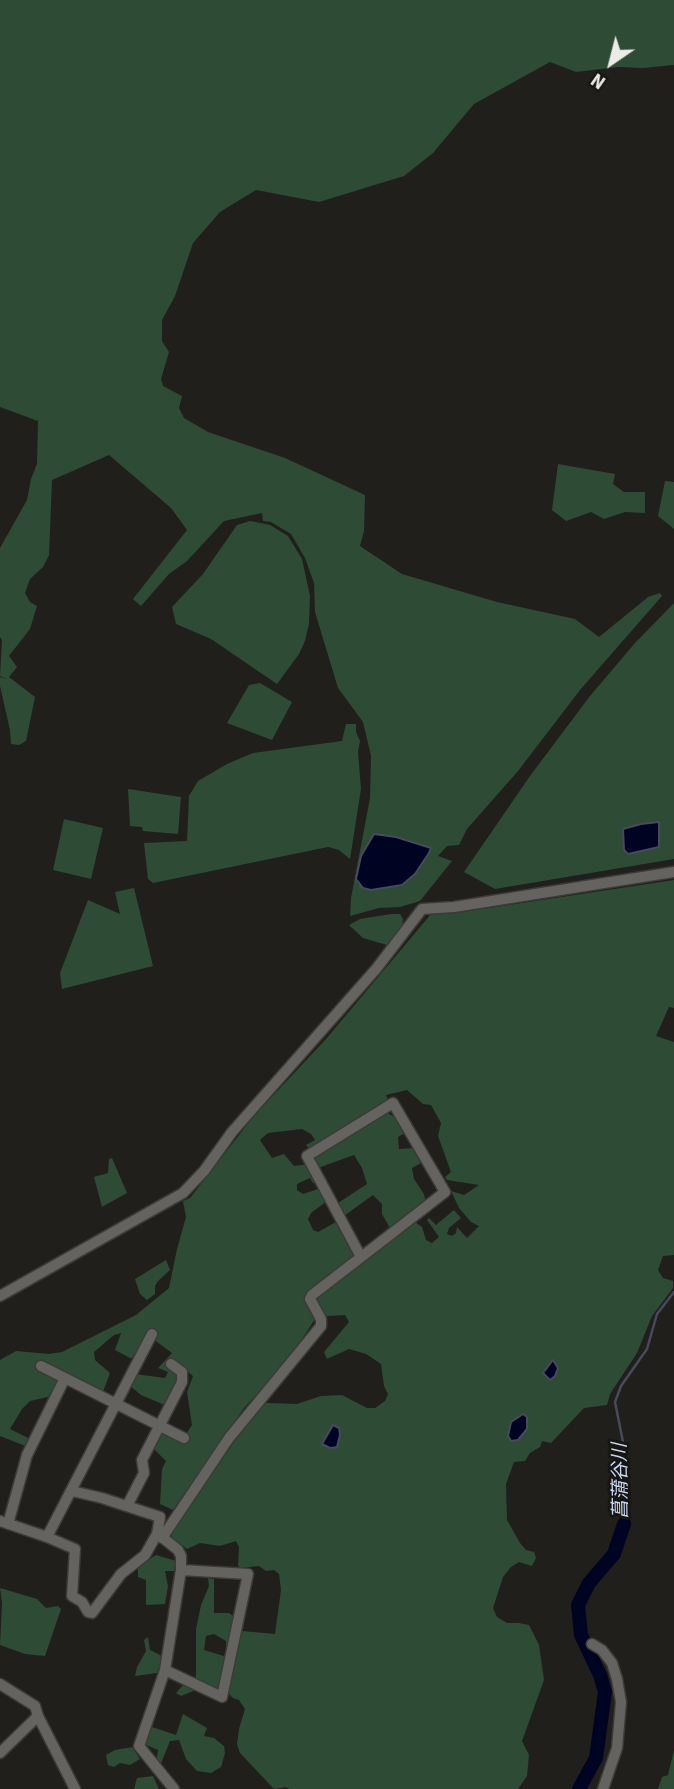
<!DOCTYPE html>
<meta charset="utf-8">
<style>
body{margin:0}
#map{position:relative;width:674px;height:1789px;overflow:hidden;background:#211f1b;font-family:"Source Sans 3",sans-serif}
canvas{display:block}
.north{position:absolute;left:576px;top:28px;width:70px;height:70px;-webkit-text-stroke:5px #171612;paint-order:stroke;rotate:215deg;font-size:19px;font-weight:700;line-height:28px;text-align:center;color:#ecebe8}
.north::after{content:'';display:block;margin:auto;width:24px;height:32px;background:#ecebe8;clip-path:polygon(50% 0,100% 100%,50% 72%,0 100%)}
</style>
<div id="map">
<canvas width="674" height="1789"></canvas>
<div class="north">N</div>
</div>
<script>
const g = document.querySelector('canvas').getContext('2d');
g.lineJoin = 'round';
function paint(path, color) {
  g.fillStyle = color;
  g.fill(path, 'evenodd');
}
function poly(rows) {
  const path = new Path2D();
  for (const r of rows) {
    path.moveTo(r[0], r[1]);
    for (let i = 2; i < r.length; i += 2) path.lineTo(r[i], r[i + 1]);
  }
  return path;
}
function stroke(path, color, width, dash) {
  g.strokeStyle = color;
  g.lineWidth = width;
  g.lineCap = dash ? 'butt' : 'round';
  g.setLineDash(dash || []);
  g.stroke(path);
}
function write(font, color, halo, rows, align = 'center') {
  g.font = font + ' "Source Sans 3","Noto Sans JP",sans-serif';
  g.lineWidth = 6;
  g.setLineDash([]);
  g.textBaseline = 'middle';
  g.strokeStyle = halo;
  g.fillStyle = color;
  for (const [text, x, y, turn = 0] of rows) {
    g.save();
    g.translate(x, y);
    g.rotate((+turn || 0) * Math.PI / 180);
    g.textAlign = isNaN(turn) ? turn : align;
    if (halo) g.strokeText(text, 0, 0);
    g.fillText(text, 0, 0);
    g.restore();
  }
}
paint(poly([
 [0,0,674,0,674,65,643,68,618,67,576,72,550,62,474,104,433,153,404,176,319,202,256,190,220,212,193,243,175,296,162,320,162,341,169,352,161,379,163,386,182,396,179,408,184,418,208,432,285,458,365,495,364,531,360,546,402,574,497,602,575,619,599,637,648,597,660,593,662,596,580,690,518,771,467,829,459,845,447,846,438,856,452,861,420,901,400,907,379,908,350,916,351,898,370,798,371,756,363,722,338,688,315,612,314,583,305,558,291,534,271,522,263,521,262,513,224,521,187,561,169,574,141,606,133,599,187,530,171,508,109,455,52,480,49,555,43,567,30,579,25,593,30,602,37,606,30,629,9,656,17,667,9,677,35,697,26,741,19,745,11,744,10,730,0,686,0,677,7,679,0,676,2,640,0,637,0,548,27,500,31,479,37,464,38,421,0,407],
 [558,464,615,474,613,484,624,492,645,492,645,513,625,512,604,519,591,512,566,521,552,510],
 [665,481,674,482,674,529,658,516],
 [250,521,270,525,288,536,302,559,310,596,309,624,305,641,299,654,277,684,211,639,176,624,172,607,203,574,237,525],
 [674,603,674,859,495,889,464,872,530,776,590,696,635,643],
 [260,683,292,702,272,740,227,723,249,685],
 [346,724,356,724,356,732,360,741,358,752,361,789,350,859,339,850,328,847,153,883,148,879,144,843,187,841,189,796,198,781,227,764,253,753,342,741],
 [128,789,181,797,178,834,143,831,142,827,130,826],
 [64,819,103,828,91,879,53,870],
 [674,880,674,1008,669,1007,656,1036,674,1042,674,1255,663,1256,658,1270,663,1278,673,1281,673,1288,652,1316,637,1353,610,1394,607,1405,584,1408,551,1443,542,1441,540,1447,530,1453,525,1461,514,1462,506,1484,507,1520,520,1543,526,1550,534,1552,536,1558,532,1566,519,1562,511,1567,503,1577,493,1608,497,1617,507,1623,519,1623,529,1625,539,1645,544,1680,522,1741,529,1755,527,1776,518,1789,289,1789,286,1787,274,1789,240,1753,237,1744,239,1729,245,1709,239,1700,233,1698,228,1693,228,1687,242,1631,275,1634,281,1590,279,1574,274,1570,266,1571,259,1566,241,1568,238,1566,239,1547,236,1541,220,1546,200,1543,187,1549,171,1537,174,1528,260,1405,266,1403,297,1404,321,1396,342,1395,367,1408,375,1408,385,1401,388,1394,384,1386,381,1364,366,1354,349,1349,327,1359,324,1352,349,1322,345,1315,327,1316,319,1313,289,1359,244,1408,173,1510,160,1504,162,1469,166,1461,152,1447,161,1430,181,1442,192,1425,187,1392,193,1376,181,1366,181,1376,167,1406,141,1395,129,1385,135,1374,165,1378,168,1372,158,1368,172,1353,153,1339,138,1357,130,1358,115,1350,121,1333,114,1335,94,1352,95,1360,110,1373,103,1392,60,1379,48,1397,30,1401,22,1409,10,1429,30,1439,28,1447,0,1436,0,1360,16,1351,49,1354,62,1352,136,1315,169,1288,177,1249,186,1217,183,1201,190,1198,253,1117,326,1039,431,914,462,912],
 [407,1090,423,1104,431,1105,441,1123,438,1136,451,1172,445,1177,447,1180,479,1185,464,1195,451,1191,459,1208,471,1222,479,1226,467,1238,457,1227,456,1233,452,1236,447,1234,449,1228,461,1218,454,1210,436,1225,429,1218,427,1220,439,1237,432,1243,426,1240,422,1227,415,1222,360,1263,330,1209,336,1222,318,1232,313,1230,308,1219,311,1213,327,1201,321,1188,303,1194,297,1190,297,1184,310,1178,313,1183,319,1183,309,1164,294,1166,284,1154,272,1158,260,1140,268,1133,302,1129,311,1134,315,1140,306,1145,315,1156,318,1168,354,1155,362,1168,367,1184,338,1203,344,1216,373,1195,382,1204,382,1214,391,1230,426,1204,424,1194,414,1179,412,1168,423,1162,416,1148,399,1149,398,1137,407,1132,398,1119,389,1114,389,1102,386,1095],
 [134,888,153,966,62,989,60,973,88,900,120,914,115,892],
 [391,914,400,914,403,919,402,926,387,945,363,938,349,925,360,919],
 [112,1158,127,1193,102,1207,94,1177,108,1173,109,1159],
 [166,1260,170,1270,158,1281,155,1286,155,1294,147,1300,140,1294,135,1279],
 [156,1555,176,1561,174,1571,165,1571,168,1586,165,1604,146,1605,146,1580,138,1577,138,1566],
 [208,1578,214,1579,214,1613,229,1613,237,1619,230,1648,226,1646,226,1641,214,1634,206,1636,204,1650,227,1657,218,1692,203,1687,181,1696,176,1693,183,1685,196,1677,196,1629,201,1605,209,1586],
 [0,1588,37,1599,46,1608,58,1606,61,1609,45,1656,25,1654,0,1645,2,1603],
 [148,1637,150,1650,164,1657,157,1673,135,1676,137,1667,146,1651,144,1640],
 [183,1714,207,1728,204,1736,214,1738,224,1746,225,1753,221,1767,211,1773,197,1771,186,1759,179,1740,170,1741,160,1766,156,1763,158,1750,144,1744,149,1726,176,1735],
 [132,1747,140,1759,130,1765,120,1763,114,1767,108,1765,106,1755,115,1750],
 [674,1750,674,1789,658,1789,662,1777,668,1775],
 [153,1776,159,1789,134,1789,137,1778]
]), '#2e4b35');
const water = poly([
 [659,822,659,847,628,854,624,850,623,829,641,824,659,822],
 [374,834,396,837,431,848,429,853,415,874,402,885,371,890,363,888,356,879,361,856,374,834],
 [553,1360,558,1368,555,1376,550,1380,543,1373,553,1360],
 [523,1414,527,1417,527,1429,518,1440,511,1441,508,1436,511,1422,523,1414],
 [333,1425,339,1428,340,1435,337,1447,330,1448,322,1444,333,1425]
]);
paint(water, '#000423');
stroke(water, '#47495e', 2);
stroke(poly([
 [624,1524,625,1509,620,1477,623,1442,615,1402,621,1386,647,1349,657,1314,674,1292]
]), '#47495e', 2.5);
stroke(poly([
 [579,1789,596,1758,605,1692,600,1675,581,1635,578,1605,589,1583,614,1554,624,1524]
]), '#000423', 14);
const minor = poly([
 [0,1296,183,1193,204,1171,232,1132,376,969,422,909,454,907,674,872],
 [41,1366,184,1438],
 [72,1491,102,1498,160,1517,157,1534,145,1555,121,1574,92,1613,88,1612,82,1602,72,1596,75,1549,47,1537,152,1334],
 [127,1506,144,1473,142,1460,182,1382,182,1372,171,1364],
 [0,1521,47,1537],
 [8,1524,27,1455,65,1378],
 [158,1534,178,1550,181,1556,181,1570,165,1670,139,1746,174,1789],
 [162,1538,229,1438,321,1326,321,1319,310,1299,312,1295,391,1234,445,1192,393,1103,307,1156,361,1257],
 [592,1644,602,1650,612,1663,617,1679,621,1702,617,1748,603,1789],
 [165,1670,222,1697,248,1574,181,1570],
 [0,1684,35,1706,38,1716,75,1789],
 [0,1753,38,1716]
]);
stroke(minor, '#3c3b38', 13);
stroke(minor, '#65635f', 10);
write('italic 19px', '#c9d8f3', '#171612', [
 ["菖蒲谷川",622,1481,-91]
]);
</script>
